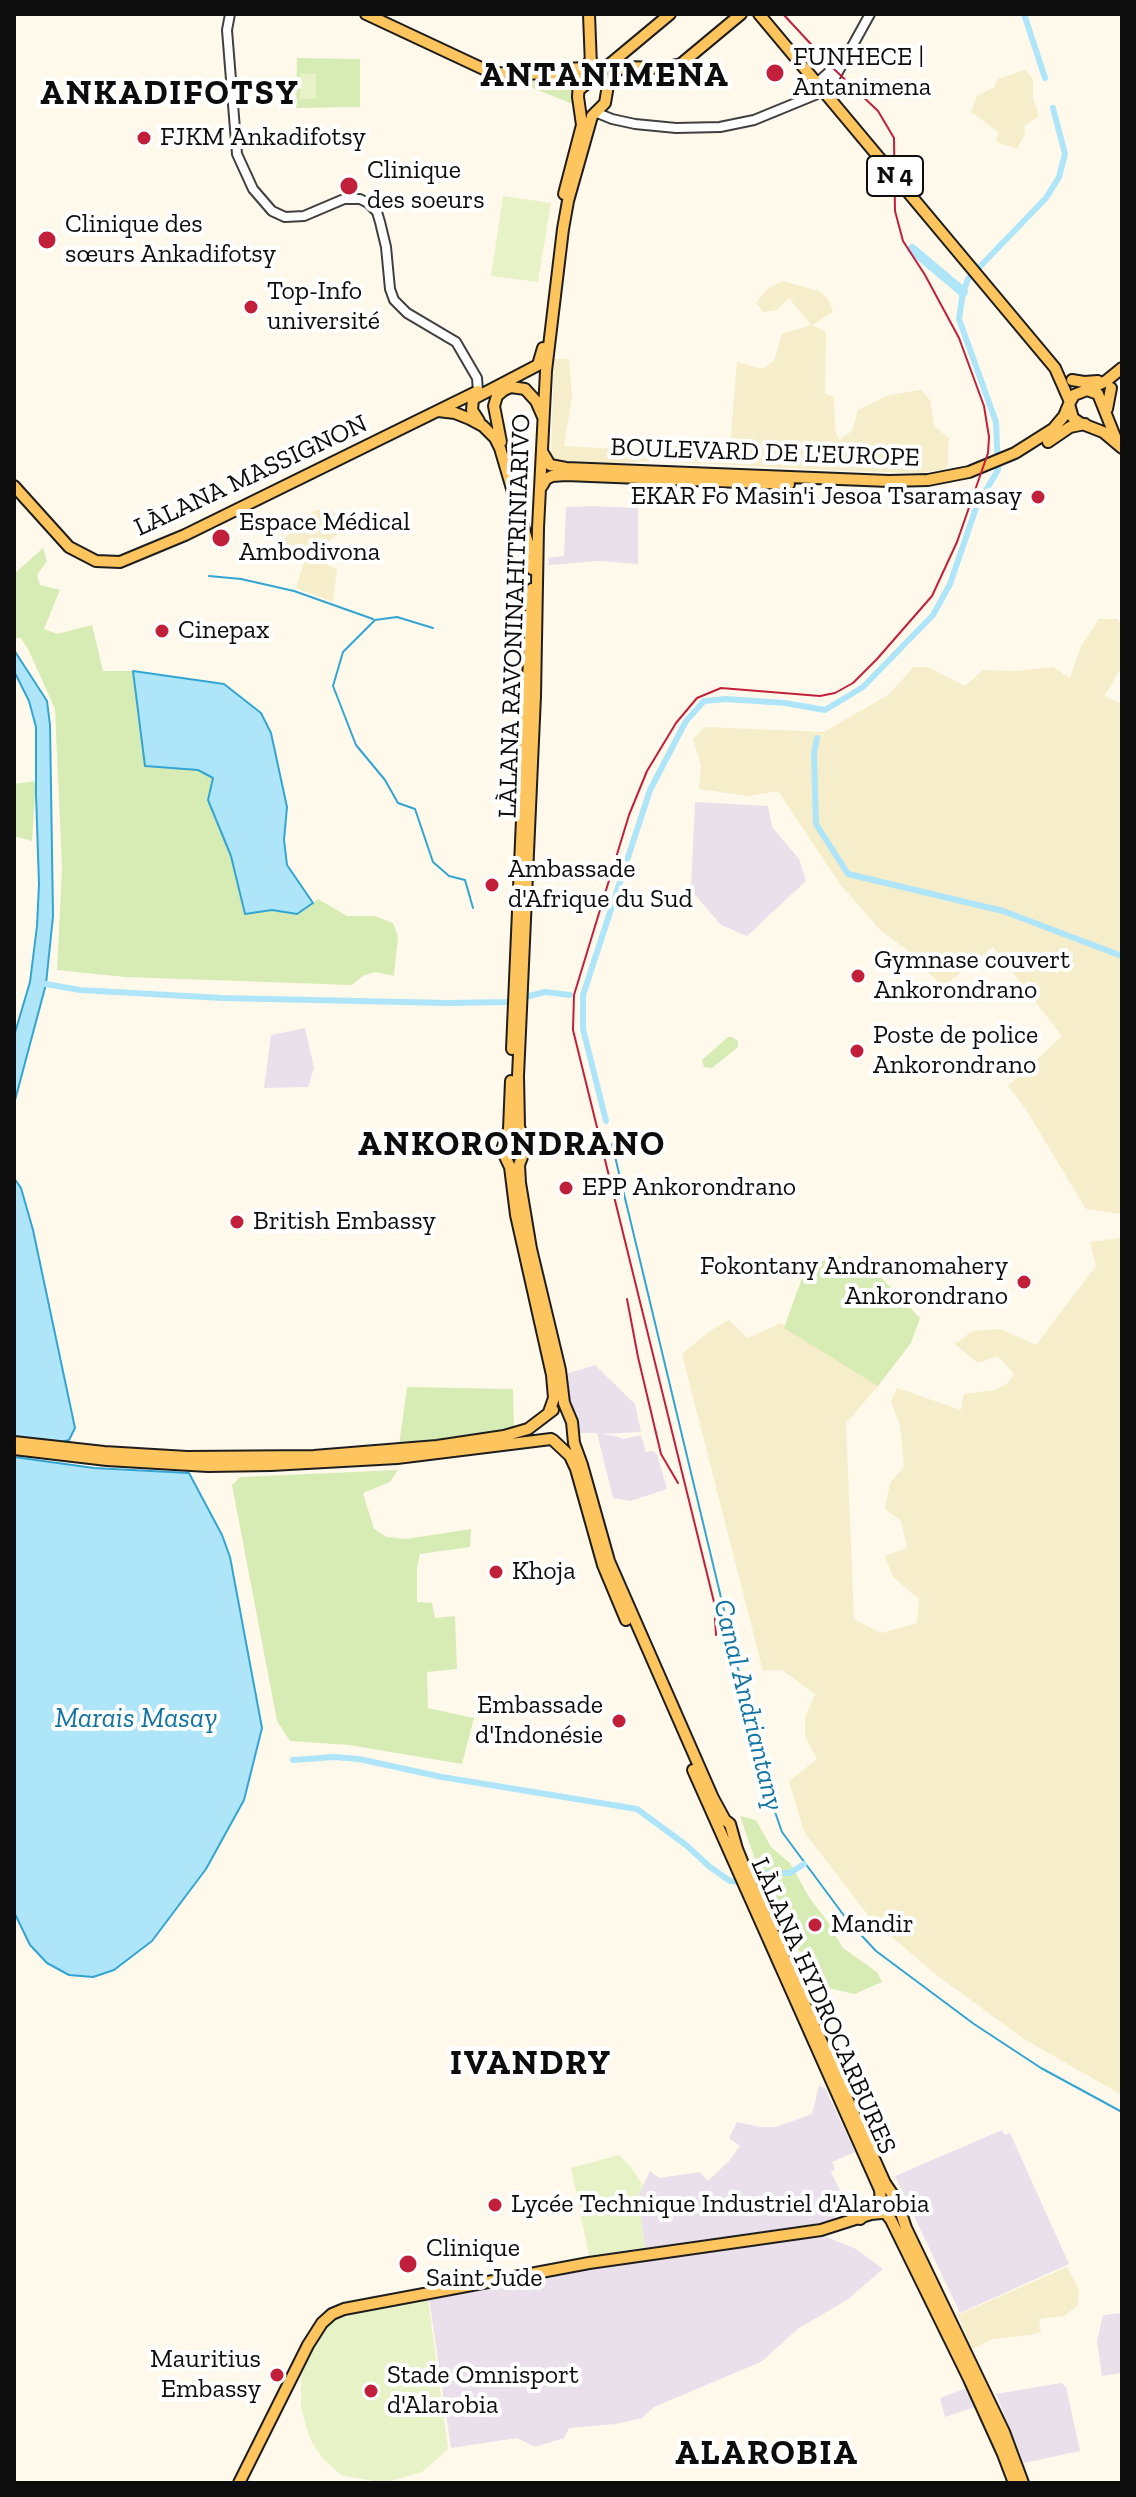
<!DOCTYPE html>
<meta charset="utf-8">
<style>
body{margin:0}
#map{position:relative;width:1136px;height:2497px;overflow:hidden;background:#fff9ec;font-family:"Zilla Slab",serif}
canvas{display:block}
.frame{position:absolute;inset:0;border:16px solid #0d0d0d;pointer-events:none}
</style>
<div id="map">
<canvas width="1136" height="2497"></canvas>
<div class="frame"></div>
</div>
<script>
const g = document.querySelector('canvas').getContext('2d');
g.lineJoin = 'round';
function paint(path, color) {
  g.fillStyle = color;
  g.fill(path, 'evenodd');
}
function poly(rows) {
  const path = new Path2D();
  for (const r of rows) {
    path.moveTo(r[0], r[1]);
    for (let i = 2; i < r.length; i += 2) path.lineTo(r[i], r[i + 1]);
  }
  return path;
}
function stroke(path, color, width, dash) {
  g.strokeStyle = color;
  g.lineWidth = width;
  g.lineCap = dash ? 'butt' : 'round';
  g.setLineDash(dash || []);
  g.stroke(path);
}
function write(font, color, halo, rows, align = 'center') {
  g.font = font + ' "Zilla Slab",serif';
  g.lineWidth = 8;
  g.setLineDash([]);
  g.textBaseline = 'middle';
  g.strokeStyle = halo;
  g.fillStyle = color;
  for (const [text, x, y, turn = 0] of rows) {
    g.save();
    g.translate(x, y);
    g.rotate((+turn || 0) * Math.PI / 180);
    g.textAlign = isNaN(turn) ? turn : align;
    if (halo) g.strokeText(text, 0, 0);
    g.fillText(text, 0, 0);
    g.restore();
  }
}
paint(poly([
 [591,506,638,508,638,564,598,561,549,565,548,558,564,556,566,507],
 [695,802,768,806,772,827,799,859,806,881,747,936,721,925,691,890],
 [305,1028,314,1068,308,1087,264,1088,271,1035],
 [595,1365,635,1404,641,1432,600,1434,616,1436,623,1439,641,1435,646,1452,653,1451,657,1454,667,1489,630,1501,613,1498,597,1433,578,1433,573,1423,563,1375],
 [819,2086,825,2088,855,2152,832,2162,835,2169,831,2172,848,2207,835,2212,834,2221,645,2248,638,2196,650,2171,659,2178,700,2172,708,2181,729,2161,740,2146,729,2138,737,2122,760,2127,776,2127,812,2114],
 [1002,2130,1005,2135,1010,2133,1069,2264,960,2313,895,2176],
 [827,2237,856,2249,883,2269,847,2300,799,2328,761,2362,654,2407,642,2418,616,2424,569,2428,564,2438,535,2447,517,2438,451,2448,429,2298,531,2274,756,2242],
 [1122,2313,1122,2373,1102,2376,1097,2341,1103,2315],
 [1061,2383,1066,2387,1080,2451,1024,2463,996,2394],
 [970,2387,978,2406,945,2417,940,2398]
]), '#e9e0ec');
paint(poly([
 [1025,70,1033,79,1033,98,1039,116,1024,126,1025,134,1017,149,997,142,998,132,971,112,977,96,994,87,998,79],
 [782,281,819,291,828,299,833,312,812,325,826,332,825,394,834,397,835,430,839,440,852,431,858,410,889,395,921,390,930,400,934,426,949,438,947,469,920,473,846,471,674,462,675,443,730,447,737,362,762,369,774,361,782,334,811,325,789,298,776,310,763,312,756,303,766,290],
 [554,359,569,359,572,398,564,446,633,450,649,456,650,461,562,466,551,458],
 [330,509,337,515,333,521,343,530,309,557,337,569,333,602,296,588,306,557,282,542,296,525,316,510],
 [1099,619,1117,619,1122,625,1122,667,1104,696,1122,704,1122,1214,1086,1209,1025,1108,1008,1086,1062,1036,993,947,943,987,907,950,879,929,840,884,778,791,748,796,699,789,701,765,693,739,705,727,824,732,888,695,914,667,928,667,965,686,983,670,1016,671,1053,667,1070,678,1081,646],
 [1122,1230,1122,2095,1024,2039,935,1974,871,1919,804,1832,789,1781,817,1759,805,1736,805,1718,815,1694,782,1670,763,1671,682,1354,710,1331,729,1320,748,1338,781,1323,880,1384,846,1423,854,1619,881,1633,917,1623,919,1599,893,1577,885,1556,907,1548,901,1521,885,1509,890,1483,904,1467,900,1425,891,1402,897,1388,961,1410,964,1394,996,1390,1009,1382,1014,1374,998,1356,978,1363,955,1344,972,1331,1000,1329,1036,1345,1096,1266,1090,1242,1119,1238],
 [1067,2267,1079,2290,1078,2305,1064,2316,1039,2319,1041,2332,1030,2335,993,2339,972,2349,958,2315]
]), '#f6edcb');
paint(poly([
 [297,58,360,59,360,107,296,108],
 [575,79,575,105,518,82],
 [43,548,47,561,37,575,40,585,60,590,44,629,57,634,92,625,103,671,133,671,145,767,196,769,213,778,208,801,229,849,244,914,271,910,299,914,318,899,347,916,375,916,393,923,398,936,394,976,375,972,363,976,352,985,125,977,57,970,62,868,55,709,28,649,21,638,14,638,14,574],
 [36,781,32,841,14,836,14,784],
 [728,1037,732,1037,738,1041,738,1047,712,1068,704,1067,702,1060],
 [831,1254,871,1267,920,1318,911,1343,878,1386,784,1328,802,1278],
 [407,1387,513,1389,514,1429,399,1445],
 [398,1470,390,1482,363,1493,374,1529,387,1537,406,1539,471,1529,470,1547,420,1554,417,1568,417,1602,432,1603,435,1618,455,1616,457,1669,427,1672,428,1708,474,1718,462,1764,349,1745,290,1741,277,1721,232,1485,240,1477],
 [740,1816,756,1820,771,1847,790,1863,809,1897,827,1921,843,1948,877,1972,882,1982,855,1994,828,1988,813,1974,788,1933,760,1874]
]), '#d7ebb4');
paint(poly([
 [316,73,316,99,300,99,300,74],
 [503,196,551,203,538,282,491,276],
 [619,2155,630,2166,643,2185,638,2196,645,2248,589,2256,571,2168],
 [428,2298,448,2449,422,2472,384,2483,341,2475,323,2459,310,2439,301,2408,301,2374,319,2333,334,2317]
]), '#e8f2c7');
const water = poly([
 [14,650,47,701,50,725,53,916,46,984,14,1104,14,1036,30,982,37,926,39,884,36,794,36,727,29,701,14,671,14,650],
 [133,671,224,684,261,713,271,733,287,807,284,840,287,865,313,903,297,914,272,910,245,914,231,856,208,800,213,778,198,770,145,766,133,671],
 [14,1178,21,1188,33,1230,75,1428,69,1440,57,1443,14,1438,14,1178],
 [14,1457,94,1468,189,1473,222,1535,230,1557,262,1728,244,1800,206,1869,152,1941,114,1970,93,1977,69,1975,47,1963,30,1945,14,1912,14,1457]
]);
paint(water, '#afe5f9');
stroke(water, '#32a5d3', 2);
stroke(poly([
 [209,576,241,579,294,591,373,619],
 [433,628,397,617,375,620,343,652,333,686,356,745,385,780,398,803,415,809,433,862,449,876,465,880,473,908],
 [612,1144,767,1789,782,1832,848,1921,876,1951,974,2024,1041,2068,1122,2112]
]), '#32a5d3', 2);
stroke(poly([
 [1024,14,1045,78],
 [817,738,814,754,816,824,848,874,1003,911,1122,956],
 [46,984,80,990,222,998,448,1003,506,1002,545,992,570,995],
 [606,1121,583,1029,583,995,650,790,686,721,704,701,726,699,785,703,825,710,863,687,933,615,950,584,977,505,998,470,996,422,959,319,963,292,968,279,1046,198,1059,177,1065,154,1053,108],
 [293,1760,334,1757,359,1759,442,1777,637,1809,686,1845,710,1867,730,1881,738,1882,764,1873,790,1873,804,1864]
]), '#afe5f9', 6);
stroke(poly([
 [912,249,963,292]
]), '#afe5f9', 10);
const minor = poly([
 [230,14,227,30,237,154,253,189,272,211,285,217,304,216,344,199,360,199,368,203,377,212,380,222,386,247,390,289,394,300,407,313,456,342,477,378,478,391],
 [798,100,840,62],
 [595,112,612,119,635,124,676,128,720,127,754,120,815,95,833,81,870,14]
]);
const major = poly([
 [366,14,492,73,568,74,576,76,579,81,578,97,582,125,564,194],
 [589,14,591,66],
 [741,14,681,64,663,68,625,67,614,72,608,85,605,103,592,116,568,201,563,229,546,371,538,528,535,696,518,1076,519,1126,525,1149,519,1165,520,1183,531,1249,560,1370,564,1403,572,1422,574,1443,582,1465,609,1561,713,1798,725,1820,730,1824,737,1849,752,1886,885,2183,897,2201,906,2228,1004,2432,1023,2483],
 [759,14,1055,368,1070,402],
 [566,69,584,68,591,60],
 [580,89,670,14],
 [1072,380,1084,382,1098,381],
 [1088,390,1106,381,1122,368],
 [1107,409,1111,388],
 [438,411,455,413,470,419,483,426,495,438,500,448,528,543,532,569],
 [479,421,472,410,473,399,538,365,543,348],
 [501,442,494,406,497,396,504,390,511,387,525,389,536,401,543,417],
 [1048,442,1070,427,1085,424],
 [1118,444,1098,394,1087,390,1074,395,1069,404,1073,418,1080,423,1103,432,1122,448],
 [543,453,550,465,566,468,889,481,928,480,969,472,1015,453,1053,429,1064,416,1069,404],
 [14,486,69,547,96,561,120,562,185,535,478,391],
 [542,486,546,479,552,476,566,475,789,484],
 [512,1049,532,589],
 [511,1081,509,1129,502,1150,510,1167,516,1215,552,1375,554,1398,549,1412],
 [553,1440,570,1456,576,1469,603,1565,626,1620],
 [14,1442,104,1452,187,1457,314,1456,437,1446,504,1436,528,1429,553,1410],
 [14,1449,107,1460,208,1466,271,1465,397,1458,551,1439],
 [693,1770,880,2190,881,2202,860,2219],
 [884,2211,891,2220,969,2379,1003,2454,1014,2483],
 [239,2483,308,2345,322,2323,332,2314,344,2309,589,2263,821,2230,871,2214,892,2212,898,2205]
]);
stroke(minor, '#404040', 12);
stroke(major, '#1e1e1e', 14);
stroke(minor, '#fff', 8);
stroke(major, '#fec45d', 10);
stroke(poly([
 [627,1299,638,1357,661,1454,678,1483],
 [716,1635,714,1602,573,1030,574,995,629,815,647,771,676,723,697,698,721,688,820,696,835,693,853,683,877,659,932,596,957,542,988,453,989,437,984,406,959,338,925,275,903,241,895,211,894,138,878,111,834,69,783,14]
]), '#c21f3a', 2);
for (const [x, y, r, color] of [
 [775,73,10,"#c21f3a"],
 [144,138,8,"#c21f3a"],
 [349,186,10,"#c21f3a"],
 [47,240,10,"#c21f3a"],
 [251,307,8,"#c21f3a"],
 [1038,497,8,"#c21f3a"],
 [221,538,10,"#c21f3a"],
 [162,631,8,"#c21f3a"],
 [492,885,8,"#c21f3a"],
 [858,976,8,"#c21f3a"],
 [857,1051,8,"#c21f3a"],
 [566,1188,8,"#c21f3a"],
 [237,1222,8,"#c21f3a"],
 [1024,1282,8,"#c21f3a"],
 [496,1572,8,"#c21f3a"],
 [619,1721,8,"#c21f3a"],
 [815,1925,8,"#c21f3a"],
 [495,2205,8,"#c21f3a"],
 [408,2264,10,"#c21f3a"],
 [277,2375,8,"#c21f3a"],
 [371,2391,8,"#c21f3a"]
]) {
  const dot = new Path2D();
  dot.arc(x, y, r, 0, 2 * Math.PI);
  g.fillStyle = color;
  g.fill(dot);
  stroke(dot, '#fff', 3);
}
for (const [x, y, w] of [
 [895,176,56]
]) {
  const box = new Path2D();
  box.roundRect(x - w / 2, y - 20, w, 40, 6);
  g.fillStyle = '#fff';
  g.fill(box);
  stroke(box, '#0d0d0d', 2);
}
write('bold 24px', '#0d0d0d', null, [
 ["N 4",895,176]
]);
write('26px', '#0d0d0d', '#fff', [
 ["FUNHECE |",793,58],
 ["Antanimena",793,88],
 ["FJKM Ankadifotsy",160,138],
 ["Clinique",367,171],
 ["des soeurs",367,201],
 ["Clinique des",65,225],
 ["sœurs Ankadifotsy",65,255],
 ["Top-Info",267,292],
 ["université",267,322],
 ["EKAR Fo Masin'i Jesoa Tsaramasay",1022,497,"right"],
 ["Espace Médical",239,523],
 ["Ambodivona",239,553],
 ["Cinepax",178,631],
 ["Ambassade",508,870],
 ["d'Afrique du Sud",508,900],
 ["Gymnase couvert",874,961],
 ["Ankorondrano",874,991],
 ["Poste de police",873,1036],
 ["Ankorondrano",873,1066],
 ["EPP Ankorondrano",582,1188],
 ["British Embassy",253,1222],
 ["Fokontany Andranomahery",1008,1267,"right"],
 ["Ankorondrano",1008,1297,"right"],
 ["Khoja",512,1572],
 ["Embassade",603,1706,"right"],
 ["d'Indonésie",603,1736,"right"],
 ["Mandir",831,1925],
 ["Lycée Technique Industriel d'Alarobia",511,2205],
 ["Clinique",426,2249],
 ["Saint Jude",426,2279],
 ["Mauritius",261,2360,"right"],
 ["Embassy",261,2390,"right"],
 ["Stade Omnisport",387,2376],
 ["d'Alarobia",387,2406]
], 'left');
write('26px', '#0d0d0d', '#fff', [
 ["BOULEVARD DE L'EUROPE",765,453,2],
 ["LÀLANA MASSIGNON",251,476,-25],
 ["LÀLANA RAVONINAHITRINIARIVO",515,616,-88],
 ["LÀLANA HYDROCARBURES",823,2006,66]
]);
write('italic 28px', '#1174a3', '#fff', [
 ["Canal Andriantany",748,1705,76],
 ["Marais Masay",136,1719]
]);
g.letterSpacing = '2px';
write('bold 34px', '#0d0d0d', '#fff', [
 ["ANTANIMENA",605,76],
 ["ANKADIFOTSY",170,94],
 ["ANKORONDRANO",512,1145],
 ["IVANDRY",531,2064],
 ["ALAROBIA",767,2454]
]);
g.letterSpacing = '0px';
</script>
